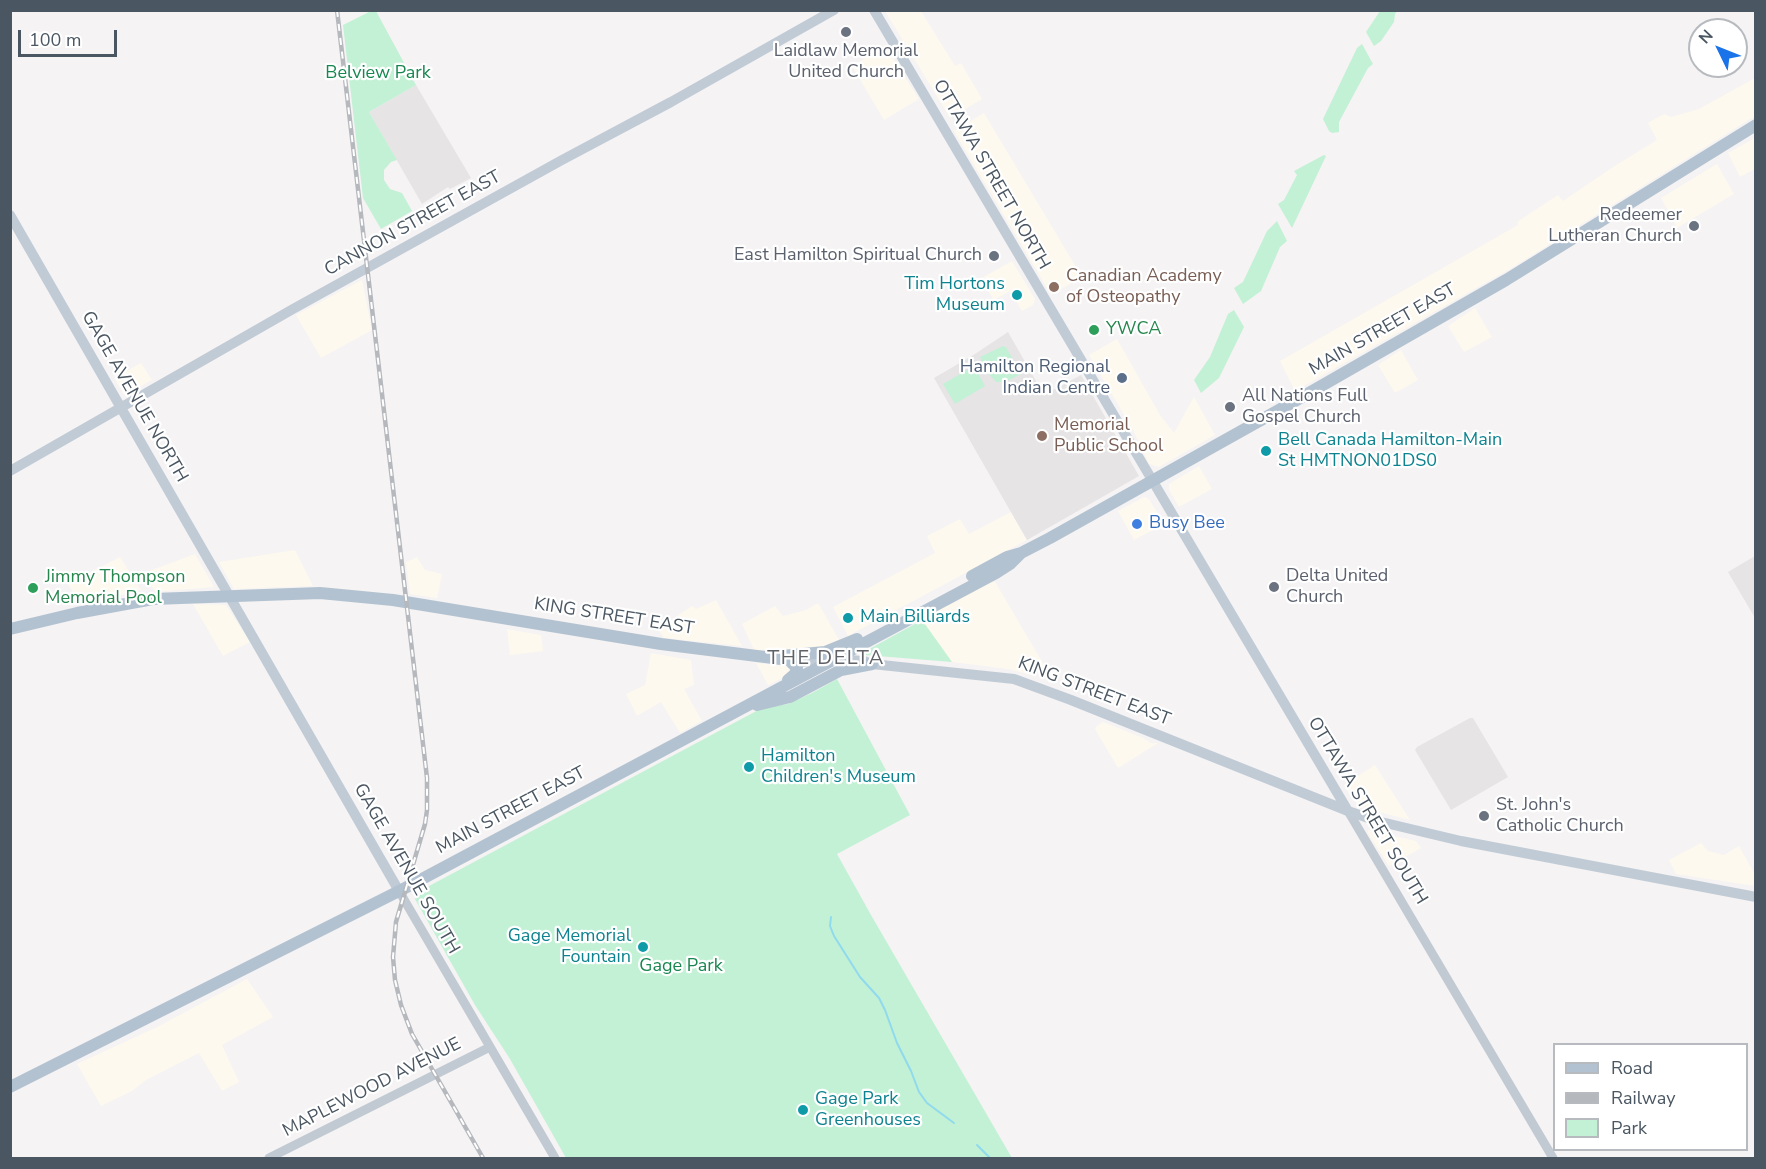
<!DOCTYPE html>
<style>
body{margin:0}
#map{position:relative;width:1766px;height:1169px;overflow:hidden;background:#f5f3f3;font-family:"Nunito Sans",sans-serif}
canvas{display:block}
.frame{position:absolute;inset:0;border:12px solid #4a5661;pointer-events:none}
.legend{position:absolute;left:1553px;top:1043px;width:195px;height:108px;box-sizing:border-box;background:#fff;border:2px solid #b7bbc0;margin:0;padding:8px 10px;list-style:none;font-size:18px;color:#4a5661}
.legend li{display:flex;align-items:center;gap:12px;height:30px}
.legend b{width:30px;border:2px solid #b7bbc0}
.north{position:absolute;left:1688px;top:18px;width:60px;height:60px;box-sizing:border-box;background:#fff;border:2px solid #b7bbc0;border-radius:50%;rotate:313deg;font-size:16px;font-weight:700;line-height:24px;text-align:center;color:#4a5661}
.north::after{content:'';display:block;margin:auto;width:21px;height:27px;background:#1a73e8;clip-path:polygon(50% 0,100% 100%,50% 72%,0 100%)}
.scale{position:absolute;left:18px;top:30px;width:99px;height:27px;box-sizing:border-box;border:3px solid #4a5661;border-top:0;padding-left:8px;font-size:18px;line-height:21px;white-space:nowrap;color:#4a5661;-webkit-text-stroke:4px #fff;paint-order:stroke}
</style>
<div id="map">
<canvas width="1766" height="1169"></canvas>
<div class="frame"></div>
<ul class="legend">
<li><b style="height:8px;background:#b3c2d1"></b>Road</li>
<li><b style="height:8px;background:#b5b8bd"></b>Railway</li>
<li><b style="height:16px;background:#c3f1d5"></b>Park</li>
</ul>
<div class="north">N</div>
<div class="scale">100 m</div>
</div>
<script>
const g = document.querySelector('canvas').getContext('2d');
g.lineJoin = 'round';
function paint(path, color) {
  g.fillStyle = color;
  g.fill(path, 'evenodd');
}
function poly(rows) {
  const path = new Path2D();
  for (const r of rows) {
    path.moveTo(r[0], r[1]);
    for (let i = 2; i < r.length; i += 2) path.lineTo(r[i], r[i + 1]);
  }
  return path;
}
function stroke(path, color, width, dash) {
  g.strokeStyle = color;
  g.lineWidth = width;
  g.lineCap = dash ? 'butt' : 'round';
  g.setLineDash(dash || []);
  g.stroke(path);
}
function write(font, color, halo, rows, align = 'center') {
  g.font = font + ' "Nunito Sans",sans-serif';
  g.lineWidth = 4.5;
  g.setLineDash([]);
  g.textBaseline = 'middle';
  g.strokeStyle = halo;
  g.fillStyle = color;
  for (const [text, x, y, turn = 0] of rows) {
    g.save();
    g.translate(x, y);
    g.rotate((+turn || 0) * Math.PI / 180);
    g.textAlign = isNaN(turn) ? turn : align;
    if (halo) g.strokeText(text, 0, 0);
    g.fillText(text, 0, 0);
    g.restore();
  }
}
paint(poly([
 [885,11,921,11,955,66,961,63,982,99,950,118],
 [885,46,919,99,884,120,852,66],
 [1755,78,1755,116,1510,269,1295,391,1280,361,1518,225,1517,222,1558,195,1563,201,1613,167,1657,140,1648,123,1664,114,1671,117,1699,109],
 [984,113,1082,277,1051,295,954,131],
 [1755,138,1755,169,1740,177,1728,153],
 [1717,164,1734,194,1677,228,1661,198],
 [1012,261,1035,299,1033,305,1022,311,1010,291,994,300,980,279],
 [362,280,372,330,321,358,296,315],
 [1475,308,1492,337,1464,352,1448,326],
 [1117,339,1160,415,1174,433,1194,397,1215,435,1159,467,1149,464,1133,430,1089,355],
 [1401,350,1418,380,1395,393,1378,365],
 [141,363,152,380,124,395,114,378],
 [1199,466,1212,489,1179,507,1169,490,1169,484],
 [1144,497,1149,499,1164,524,1134,540,1118,511],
 [1011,512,1027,540,848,636,833,607,935,553,927,536,960,519,969,534],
 [295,550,313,586,234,589,219,562],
 [195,554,214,587,155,592,144,573],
 [120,557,141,590,82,606,68,584],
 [417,557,425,570,442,574,437,598,410,594,406,562],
 [994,580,1044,665,1034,671,1032,675,1007,669,952,662,922,620,975,587],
 [716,600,742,646,664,638,658,629,692,606,696,609],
 [818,603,841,643,811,650,754,650,742,624,775,606,783,616,806,610],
 [193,604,226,605,250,642,223,656],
 [507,629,541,635,543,651,510,655],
 [651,653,691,660,694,685,684,689,702,721,680,733,661,702,637,716,626,694,645,685],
 [756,663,790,666,791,674,768,685],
 [1103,722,1143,738,1151,743,1158,743,1118,768,1095,729,1097,726],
 [1375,765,1410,820,1362,808,1353,800,1344,785],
 [1368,830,1416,841,1421,848,1389,866,1368,833],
 [1701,843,1708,851,1724,855,1739,846,1755,875,1755,886,1676,874,1669,860],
 [247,979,273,1017,222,1045,239,1082,222,1091,199,1053,146,1080,132,1091,101,1106,77,1064,157,1027]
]), '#fdf9ef');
paint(poly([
 [416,85,471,178,450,189,448,187,422,204,369,112],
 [1008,332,1044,395,1081,375,1139,476,1027,540,934,378,975,354],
 [1755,556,1755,618,1728,572],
 [1470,718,1473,718,1508,777,1451,810,1415,750,1417,747]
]), '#e6e4e5');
paint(poly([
 [371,11,376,11,416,85,369,112,397,160,391,162,384,170,384,180,390,189,402,193,412,211,381,229,363,198,343,25],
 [1380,11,1397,11,1395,14,1394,22,1381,41,1374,46,1366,32],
 [1362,44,1373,64,1368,68,1339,122,1339,132,1332,133,1329,131,1323,119,1357,48],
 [1324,155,1326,156,1292,228,1278,204,1284,200,1297,175,1294,171],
 [1277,221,1287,241,1280,247,1261,291,1243,304,1234,288,1243,282,1267,231],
 [1234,310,1244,327,1219,378,1201,393,1194,380,1210,357,1228,314],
 [1003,346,1006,347,1021,374,1005,382,996,382,987,372,980,357],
 [974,366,985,386,955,404,943,384],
 [922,620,952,662,865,655,864,652],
 [837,679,910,815,837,854,871,915,1012,1158,566,1158,510,1059,475,1005,415,899,416,893,762,708,788,704,812,693]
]), '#c3f1d5');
stroke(poly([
 [831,917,830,926,834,936,860,977,879,998,885,1010,897,1043,911,1071,919,1092,927,1103,954,1123],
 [977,1145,990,1158]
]), '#90daee', 2);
stroke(poly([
 [1348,811,1553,1158],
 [399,891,555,1158],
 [269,1158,490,1047]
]), '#c1cad2', 9);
stroke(poly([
 [874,10,1348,811],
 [10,215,399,891],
 [10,471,293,309,562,160,671,102,834,10],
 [789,660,803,662,834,659,864,661,872,664,1014,679,1071,700,1348,811,1377,821,1461,841,1756,897]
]), '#c1cbd6', 10);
stroke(poly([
 [972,576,1007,557,1021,553,1050,538,1295,401,1506,280,1756,125],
 [10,629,77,613,153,599,320,593,393,600,661,644,789,660,797,668,795,674,788,680],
 [771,657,825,652,857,639],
 [757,705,790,697,841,670,872,664],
 [10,1087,405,888,996,573,1010,564,1021,553]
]), '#b3c2d1', 12);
const rail = poly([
 [337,10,427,778,427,810,425,824,396,922,393,957,395,980,401,1005,412,1034,483,1158]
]);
stroke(rail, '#b5b8bd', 4.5);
stroke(rail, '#fff', 2, [7]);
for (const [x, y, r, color] of [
 [846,32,6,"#6b7280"],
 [1694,226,6,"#6b7280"],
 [994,256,6,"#6b7280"],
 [1054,287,6,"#8d6e63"],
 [1017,295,6,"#0f9aa8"],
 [1094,330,6,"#2e9e5b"],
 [1122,378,6,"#5c6f8a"],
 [1230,407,6,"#6b7280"],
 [1042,436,6,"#8d6e63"],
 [1266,451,6,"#0f9aa8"],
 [1137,524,6,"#3f7fe0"],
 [1274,587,6,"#6b7280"],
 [33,588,6,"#2e9e5b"],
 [848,618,6,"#0f9aa8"],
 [749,767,6,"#0f9aa8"],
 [1484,816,6,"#6b7280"],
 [643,947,6,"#0f9aa8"],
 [803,1110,6,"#0f9aa8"]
]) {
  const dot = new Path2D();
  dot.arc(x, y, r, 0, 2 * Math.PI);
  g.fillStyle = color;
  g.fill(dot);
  stroke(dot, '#fff', 2);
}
write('18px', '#5b616d', '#fff', [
 ["Laidlaw Memorial",846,52,"center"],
 ["United Church",846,73,"center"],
 ["Redeemer",1682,216,"right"],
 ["Lutheran Church",1682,237,"right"],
 ["East Hamilton Spiritual Church",982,256,"right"],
 ["All Nations Full",1242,397],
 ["Gospel Church",1242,418],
 ["Delta United",1286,577],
 ["Church",1286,598],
 ["St. John's",1496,806],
 ["Catholic Church",1496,827]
], 'left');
write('18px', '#17864f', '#fff', [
 ["Belview Park",378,74],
 ["Gage Park",681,967]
]);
write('18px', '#4a5661', '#fff', [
 ["OTTAWA STREET NORTH",991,175,60],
 ["CANNON STREET EAST",413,224,-29],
 ["MAIN STREET EAST",1383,330,-30],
 ["GAGE AVENUE NORTH",134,397,60],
 ["KING STREET EAST",614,617,9],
 ["KING STREET EAST",1094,692,21],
 ["MAIN STREET EAST",511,811,-28],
 ["OTTAWA STREET SOUTH",1367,811,59],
 ["GAGE AVENUE SOUTH",406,869,60],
 ["MAPLEWOOD AVENUE",372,1088,-27]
]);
write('18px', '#785e54', '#fff', [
 ["Canadian Academy",1066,277],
 ["of Osteopathy",1066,298],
 ["Memorial",1054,426],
 ["Public School",1054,447]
], 'left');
write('18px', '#0d838f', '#fff', [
 ["Tim Hortons",1005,285,"right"],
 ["Museum",1005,306,"right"],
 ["Bell Canada Hamilton-Main",1278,441],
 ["St HMTNON01DS0",1278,462],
 ["Main Billiards",860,618],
 ["Hamilton",761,757],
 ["Children's Museum",761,778],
 ["Gage Memorial",631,937,"right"],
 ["Fountain",631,958,"right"],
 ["Gage Park",815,1100],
 ["Greenhouses",815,1121]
], 'left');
write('18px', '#27864d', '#fff', [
 ["YWCA",1106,330],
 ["Jimmy Thompson",45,578],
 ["Memorial Pool",45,599]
], 'left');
write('18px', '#4e5e75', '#fff', [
 ["Hamilton Regional",1110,368],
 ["Indian Centre",1110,389]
], 'right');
write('18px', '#366cbe', '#fff', [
 ["Busy Bee",1149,524]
], 'left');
g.letterSpacing = '1.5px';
write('20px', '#5f6368', '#fff', [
 ["THE DELTA",826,659]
]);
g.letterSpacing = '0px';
</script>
